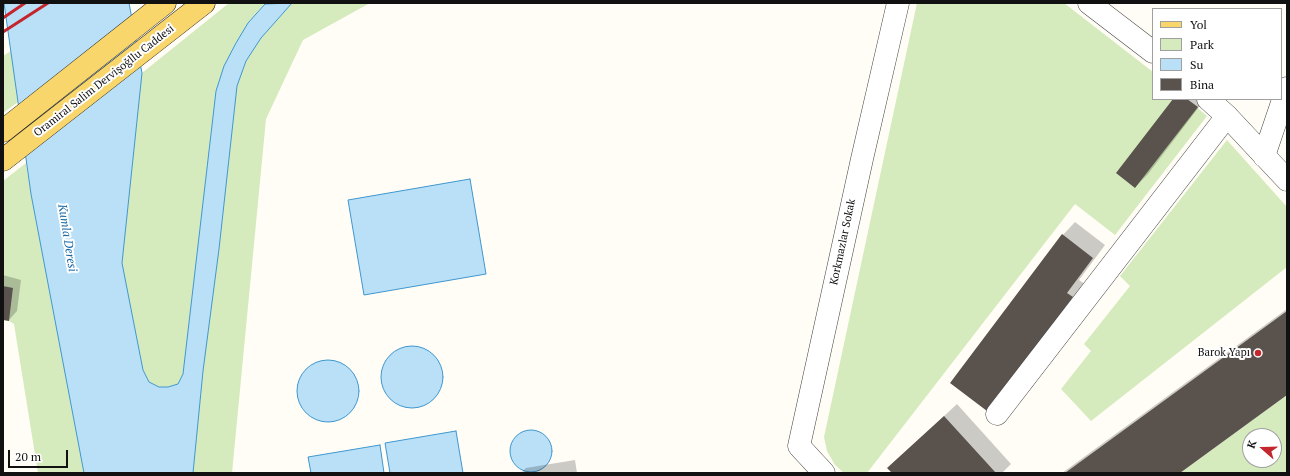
<!DOCTYPE html>
<meta charset="utf-8">
<style>
body{margin:0}
#map{position:relative;width:1290px;height:476px;overflow:hidden;background:#fffdf5;font-family:"PT Serif",serif}
canvas{display:block}
.frame{position:absolute;inset:0;border:4px solid #111;pointer-events:none}
.legend{position:absolute;left:1152px;top:8px;width:130px;height:92px;box-sizing:border-box;background:#fff;border:1px solid #a0a0a0;margin:0;padding:5px 7px;list-style:none;font-size:12px;color:#111}
.legend li{display:flex;align-items:center;gap:8px;height:20px}
.legend b{width:20px;border:1px solid #a0a0a0}
.north{position:absolute;left:1242px;top:428px;width:40px;height:40px;box-sizing:border-box;background:#fff;border:1px solid #a0a0a0;border-radius:50%;rotate:290deg;font-size:11px;font-weight:700;line-height:16px;text-align:center;color:#111}
.north::after{content:'';display:block;margin:auto;width:14px;height:18px;background:#c4262e;clip-path:polygon(50% 0,100% 100%,50% 72%,0 100%)}
.scale{position:absolute;left:8px;top:450px;width:60px;height:18px;box-sizing:border-box;border:2px solid #111;border-top:0;padding-left:5px;font-size:12px;line-height:14px;white-space:nowrap;color:#111;-webkit-text-stroke:3px #fff;paint-order:stroke}
</style>
<div id="map">
<canvas width="1290" height="476"></canvas>
<div class="frame"></div>
<ul class="legend">
<li><b style="height:5px;background:#f9d66b"></b>Yol</li>
<li><b style="height:11px;background:#d5ebbd"></b>Park</li>
<li><b style="height:11px;background:#b9e0f7"></b>Su</li>
<li><b style="height:11px;background:#5a524d"></b>Bina</li>
</ul>
<div class="north">K</div>
<div class="scale">20 m</div>
</div>
<script>
const g = document.querySelector('canvas').getContext('2d');
g.lineJoin = 'round';
function paint(path, color) {
  g.fillStyle = color;
  g.fill(path, 'evenodd');
}
function poly(rows) {
  const path = new Path2D();
  for (const r of rows) {
    if (r.length === 3) {
      path.moveTo(r[0] + r[2], r[1]);
      path.arc(r[0], r[1], r[2], 0, 2 * Math.PI);
      continue;
    }
    path.moveTo(r[0], r[1]);
    for (let i = 2; i < r.length; i += 2) path.lineTo(r[i], r[i + 1]);
  }
  return path;
}
function stroke(path, color, width, dash) {
  g.strokeStyle = color;
  g.lineWidth = width;
  g.lineCap = dash ? 'butt' : 'round';
  g.setLineDash(dash || []);
  g.stroke(path);
}
function write(font, color, halo, rows, align = 'center') {
  g.font = font + ' "PT Serif",serif';
  g.lineWidth = 4;
  g.setLineDash([]);
  g.textBaseline = 'middle';
  g.strokeStyle = halo;
  g.fillStyle = color;
  for (const [text, x, y, turn = 0] of rows) {
    g.save();
    g.translate(x, y);
    g.rotate((+turn || 0) * Math.PI / 180);
    g.textAlign = isNaN(turn) ? turn : align;
    if (halo) g.strokeText(text, 0, 0);
    g.fillText(text, 0, 0);
    g.restore();
  }
}
paint(poly([
 [229,3,265,3,248,23,216,91,183,374,178,384,168,387,159,387,149,382,143,370,122,263,142,73],
 [292,3,370,3,303,40,266,119,232,473,193,473,203,371,219,249,237,86,246,61,261,38],
 [917,3,1064,3,1153,72,1153,99,1187,99,1207,116,1115,235,1075,204,867,473,844,473,835,465,827,451,824,437],
 [11,51,18,102,3,113,3,56],
 [1227,140,1287,207,1287,267,1091,421,1061,389,1091,351,1084,344,1130,286,1120,276],
 [26,163,31,194,84,473,38,473,14,324,9,321,13,289,3,286,3,181],
 [1287,395,1287,473,1180,473],
 [1250,436,1274,436,1274,460,1250,460]
]), '#d5ebbd');
const water = poly([
 [4,3,129,3,142,73,122,263,143,370,149,382,159,387,168,387,178,384,183,374,216,91,224,66,236,43,248,23,265,4,292,3,261,38,246,61,237,86,219,249,203,371,193,473,84,473,31,194,4,3],
 [470,179,486,274,364,295,348,200,470,179],
 [412,377,31],
 [328,391,31],
 [531,451,21],
 [456,431,463,473,390,473,385,443,456,431],
 [380,445,384,473,311,473,308,457,380,445]
]);
paint(water, '#b9e0f7');
stroke(water, '#3f96cf', 1);
paint(poly([
 [1174,99,1205,99,1148,174,1135,187],
 [1075,222,1105,245,1079,280,1085,284,987,410,1063,235],
 [3,275,21,280,17,311,9,320,3,319],
 [1287,309,1287,394,1178,473,1062,473],
 [957,404,1011,464,1002,473,893,473,888,468],
 [575,460,577,473,521,473,526,468]
]), '#0003');
paint(poly([
 [1173,99,1187,99,1198,107,1135,188,1116,173],
 [1062,234,1093,258,1067,293,1073,297,987,411,950,383],
 [3,286,13,288,9,321,3,320],
 [1287,311,1287,395,1180,473,1065,473],
 [944,416,996,473,892,473,887,468]
]), '#5a524d');
const minor = poly([
 [1089,3,1153,52],
 [1208,99,1227,116,1287,180],
 [1264,156,1287,88],
 [997,414,1227,116],
 [824,473,799,446,862,159,898,3]
]);
const major = poly([
 [3,131,165,3],
 [3,160,204,3]
]);
stroke(minor, '#444', 23);
stroke(major, '#222', 23);
stroke(minor, '#fff', 22);
stroke(major, '#f9d66b', 22);
stroke(poly([
 [3,18,25,3],
 [3,32,48,3]
]), '#c4262e', 3);
for (const [x, y, r, color] of [
 [1258,353,4,"#c4262e"]
]) {
  const dot = new Path2D();
  dot.arc(x, y, r, 0, 2 * Math.PI);
  g.fillStyle = color;
  g.fill(dot);
  stroke(dot, '#fff', 1.5);
}
write('11px', '#111', '#fff', [
 ["Oramiral Salim Dervişoğllu Caddesi",104,81,-38],
 ["Korkmazlar Sokak",843,242,-78]
]);
write('11px', '#111', '#fff', [
 ["Barok Yapı",1250,353]
], 'right');
write('italic 12px', '#1768a6', '#fff', [
 ["Kumla Deresi",67,238,81]
]);
</script>
